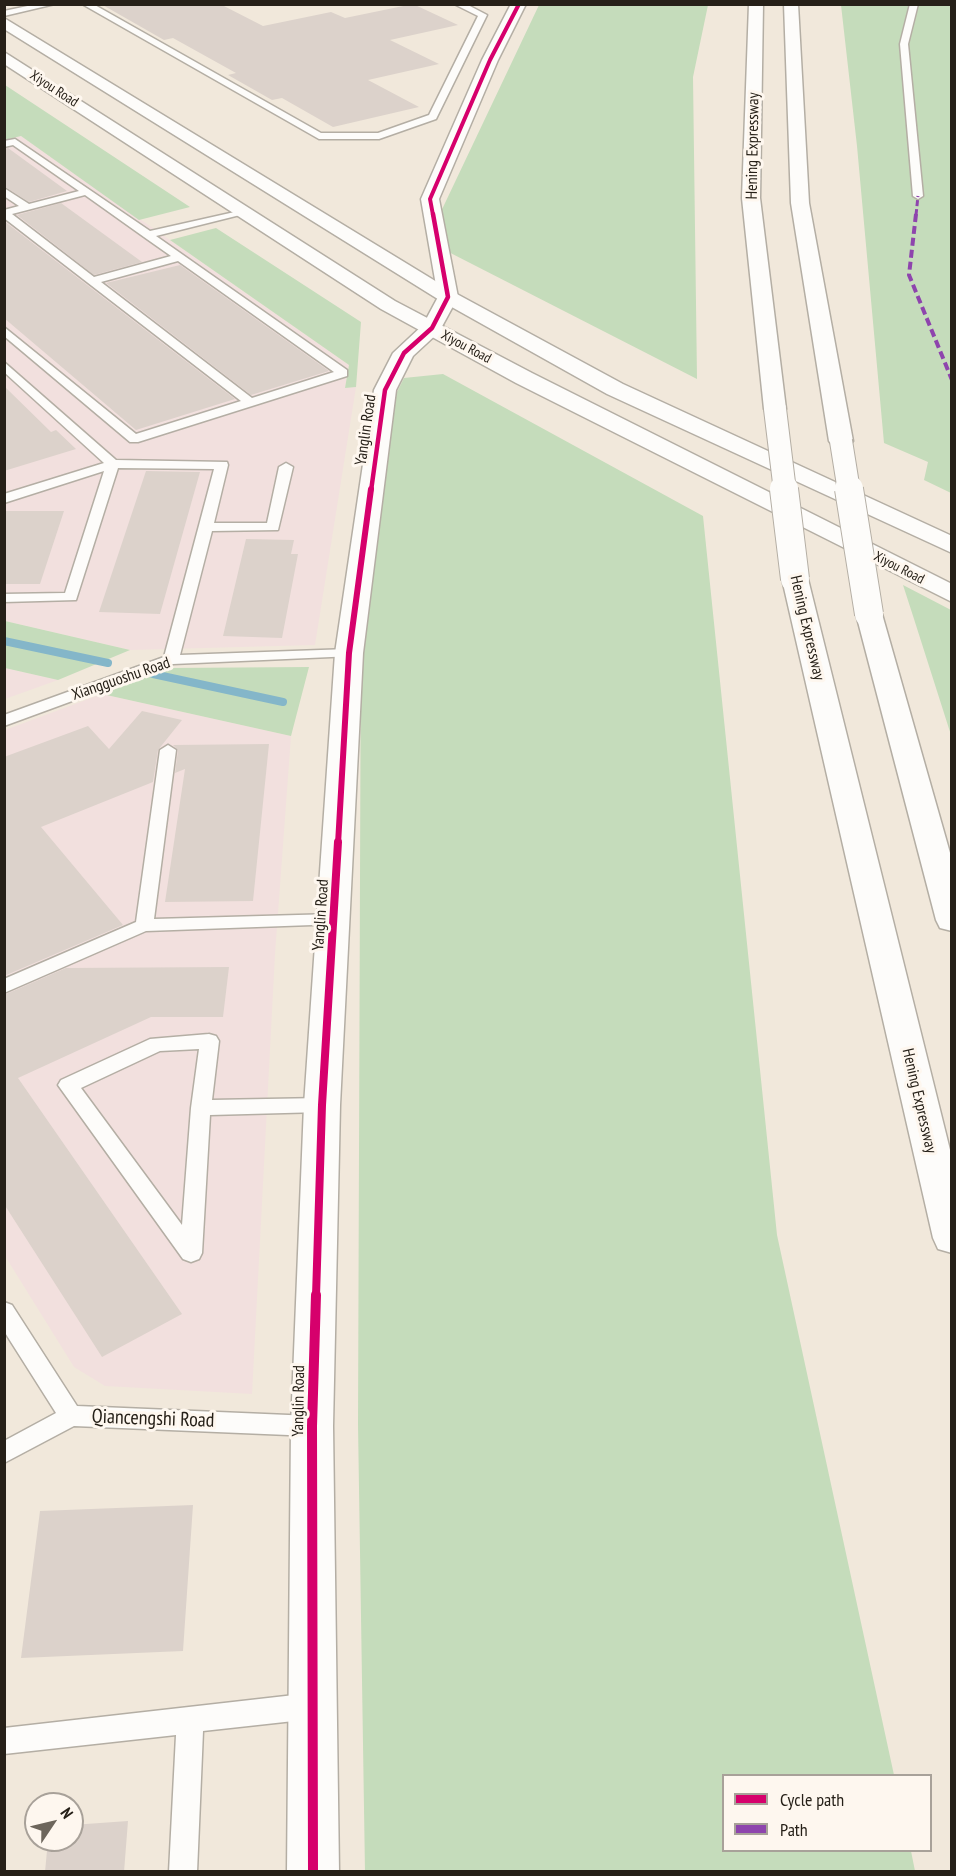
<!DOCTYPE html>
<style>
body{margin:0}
#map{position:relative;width:956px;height:1876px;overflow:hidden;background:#f1e8db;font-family:"PT Sans Narrow",sans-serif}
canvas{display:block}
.frame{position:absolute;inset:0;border:6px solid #262018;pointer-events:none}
.legend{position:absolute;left:722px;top:1774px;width:210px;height:78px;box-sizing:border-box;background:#fef7ef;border:2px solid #a8a199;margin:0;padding:8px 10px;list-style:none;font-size:18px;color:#262018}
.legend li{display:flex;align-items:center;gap:12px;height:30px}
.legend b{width:30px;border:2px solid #a8a199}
.north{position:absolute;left:24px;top:1792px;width:60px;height:60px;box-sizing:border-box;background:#fef7ef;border:2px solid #a8a199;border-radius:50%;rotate:55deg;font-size:16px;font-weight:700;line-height:24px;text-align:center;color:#262018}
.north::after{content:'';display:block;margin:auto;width:21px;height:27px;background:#6d665c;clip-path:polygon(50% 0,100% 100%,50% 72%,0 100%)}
</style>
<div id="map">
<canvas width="956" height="1876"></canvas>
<div class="frame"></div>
<ul class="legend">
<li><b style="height:8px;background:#d6006c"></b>Cycle path</li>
<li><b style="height:8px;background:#8e44ad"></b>Path</li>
</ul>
<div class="north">N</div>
</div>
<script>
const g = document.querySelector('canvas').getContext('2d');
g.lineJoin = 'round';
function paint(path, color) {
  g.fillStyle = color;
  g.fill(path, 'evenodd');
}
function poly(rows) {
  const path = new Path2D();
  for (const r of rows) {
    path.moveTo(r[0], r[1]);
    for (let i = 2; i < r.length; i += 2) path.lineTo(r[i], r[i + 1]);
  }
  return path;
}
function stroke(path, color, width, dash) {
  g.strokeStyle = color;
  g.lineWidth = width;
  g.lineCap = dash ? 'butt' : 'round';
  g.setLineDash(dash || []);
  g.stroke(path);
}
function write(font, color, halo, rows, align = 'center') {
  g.font = font + ' "PT Sans Narrow",sans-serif';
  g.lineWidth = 6;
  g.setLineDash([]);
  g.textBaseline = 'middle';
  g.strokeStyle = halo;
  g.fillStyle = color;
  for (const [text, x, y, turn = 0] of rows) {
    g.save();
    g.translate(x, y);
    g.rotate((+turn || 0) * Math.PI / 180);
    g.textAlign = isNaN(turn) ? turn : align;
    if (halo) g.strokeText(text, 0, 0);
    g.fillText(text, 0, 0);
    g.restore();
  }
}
paint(poly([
 [21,136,349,365,345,388,356,387,315,645,130,650,5,621,4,140],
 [5,668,58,680,5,699],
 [102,694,291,736,275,954,252,1394,105,1386,74,1367,5,1256,5,730]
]), '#f2e0de');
paint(poly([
 [539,5,708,5,693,77,697,379,427,241],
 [841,5,951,5,951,493,924,480,928,462,884,443,857,146],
 [4,85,5,85,190,207,139,220,21,136,5,140],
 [216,228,361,322,356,387,345,388,349,365,170,240],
 [443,374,703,516,777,1235,894,1775,724,1776,724,1850,911,1851,915,1871,365,1872,358,1424,361,605,390,406,404,378],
 [903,585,951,610,951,735,914,619],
 [5,621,130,650,58,680,5,668],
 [309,667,291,736,102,694,168,668]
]), '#c5dcbb');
stroke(poly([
 [4,641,108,663],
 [153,674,283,702]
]), '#84b6c9', 8);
paint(poly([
 [101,4,220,4,263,26,331,12,345,18,413,4,458,25,390,40,439,64,368,80,419,107,333,127,282,98,272,100,228,75,236,73,173,38,164,40],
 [8,148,67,191,29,202,4,186,4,149],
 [61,203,142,262,94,275,17,215],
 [4,221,235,399,136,430,4,318],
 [180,265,329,371,251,395,106,283],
 [4,386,51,432,56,430,76,449,4,471],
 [146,471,200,472,160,614,99,612],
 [4,511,64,511,40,584,4,584],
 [246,539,294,540,291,554,298,554,282,638,223,636],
 [142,711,182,720,158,750,153,782,41,827,123,925,4,976,4,757,88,726,109,749],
 [269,744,253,901,165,902,185,769,175,773,178,750,173,745],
 [229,967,223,1017,151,1017,18,1078,182,1314,102,1357,4,1204,4,995,66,968],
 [193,1505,183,1651,21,1658,40,1511],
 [128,1821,124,1872,45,1872,48,1840,72,1840,72,1825]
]), '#dcd2cb');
const lane = poly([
 [37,4,55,4,4,16,4,11,37,4],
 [82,4,93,4,321,133,378,133,429,115,478,16,454,4,466,4,487,15,436,119,379,139,319,139,82,4],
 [910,4,918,4,908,44,923,196,918,199,913,196,900,44,910,4],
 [15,139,150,231,248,209,248,213,156,236,347,370,347,376,138,442,130,442,4,336,4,327,136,434,241,401,4,218,4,210,19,206,4,196,4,188,29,204,79,191,13,145,4,147,4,141,15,139],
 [85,195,144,237,171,256,94,277,12,214,85,195],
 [178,261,334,372,252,398,101,282,178,261],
 [4,362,116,460,227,462,228,465,214,523,267,523,279,467,286,463,293,467,278,530,212,531,180,655,349,649,354,650,356,653,354,656,173,664,4,726,4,715,164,657,214,469,118,468,76,600,4,602,4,594,65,593,104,471,4,503,4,494,104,463,4,372,4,362],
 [168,745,176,750,154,919,334,914,343,920,340,924,146,931,4,993,4,979,136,922,160,750,168,745],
 [209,1034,216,1036,219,1041,212,1100,322,1098,329,1100,332,1105,329,1110,322,1112,210,1115,202,1253,199,1259,191,1262,183,1259,58,1085,61,1080,150,1039,209,1034],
 [199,1049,191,1108,182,1225,81,1088,160,1051,199,1049],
 [4,1302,12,1305,77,1406,312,1416,320,1419,324,1426,320,1433,312,1436,74,1426,4,1463,4,1441,56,1413,4,1331,4,1302],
 [312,1693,321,1697,325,1706,321,1715,312,1719,203,1731,197,1872,169,1872,176,1735,4,1754,4,1728,312,1693]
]);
const secondary = poly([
 [511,4,526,4,498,60,439,199,458,297,439,332,413,356,396,390,363,653,340,1105,333,1426,339,1872,287,1872,291,1426,304,1105,335,653,374,390,393,353,423,325,438,297,421,199,482,60,511,4]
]);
const primary = poly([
 [4,18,455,293,623,384,952,536,952,553,607,394,441,301,4,29,4,18],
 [4,52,395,301,532,373,952,584,952,602,516,383,381,309,4,64,4,52]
]);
const highway = poly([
 [749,4,763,4,760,198,786,409,783,414,775,416,767,414,764,409,742,198,749,4],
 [784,4,798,4,809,203,853,441,849,446,841,448,833,446,829,441,791,203,784,4],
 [795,571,804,573,808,579,952,1158,952,1253,938,1249,933,1238,782,579,786,573,795,571],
 [869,606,878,608,882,614,952,860,952,931,940,928,936,920,856,614,860,608,869,606]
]);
stroke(lane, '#b4aea4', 3);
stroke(secondary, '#b4aea4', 3);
stroke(primary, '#b4aea4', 3);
stroke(highway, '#b4aea4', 3);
paint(lane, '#fdfcfa');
paint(secondary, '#fdfcfa');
paint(primary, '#fdfcfa');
paint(highway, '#fdfcfa');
const highwayBridgeFar1 = poly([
 [775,409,785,491],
 [841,441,849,491]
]);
const highwayBridge = poly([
 [784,489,795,579],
 [849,489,869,614]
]);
stroke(highwayBridgeFar1, '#b4aea4', 24, []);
stroke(highwayBridge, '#b4aea4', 30, []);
stroke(highwayBridgeFar1, '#fdfcfa', 22);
stroke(highwayBridge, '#fdfcfa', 28);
stroke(poly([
 [916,215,918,196]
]), '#8e44ad', 3, [6, 3]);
stroke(poly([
 [916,214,909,275,952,380]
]), '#8e44ad', 4, [8, 4]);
stroke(poly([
 [433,215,430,199,490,60,519,4]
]), '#d6006c', 4);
stroke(poly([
 [371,491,385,390,404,353,432,328,448,297,433,214]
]), '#d6006c', 4.5);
stroke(poly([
 [338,844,349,653,371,489]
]), '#d6006c', 6);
stroke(poly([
 [316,1296,322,1105,338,842]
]), '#d6006c', 8);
stroke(poly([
 [313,1872,312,1426,316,1295]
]), '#d6006c', 10);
write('14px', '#262018', '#fef7ef', [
 ["Xiyou Road",54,89,33],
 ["Xiyou Road",466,347,28],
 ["Xiyou Road",899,568,27]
]);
write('16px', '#262018', '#fef7ef', [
 ["Hening Expressway",753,146,-89],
 ["Yanglin Road",366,430,-82],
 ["Hening Expressway",807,628,77],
 ["Xiangguoshu Road",121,679,-19],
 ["Yanglin Road",321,915,-86],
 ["Hening Expressway",919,1101,77],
 ["Yanglin Road",299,1401,-89]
]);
write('20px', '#262018', '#fef7ef', [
 ["Qiancengshi Road",153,1419,2]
]);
</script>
